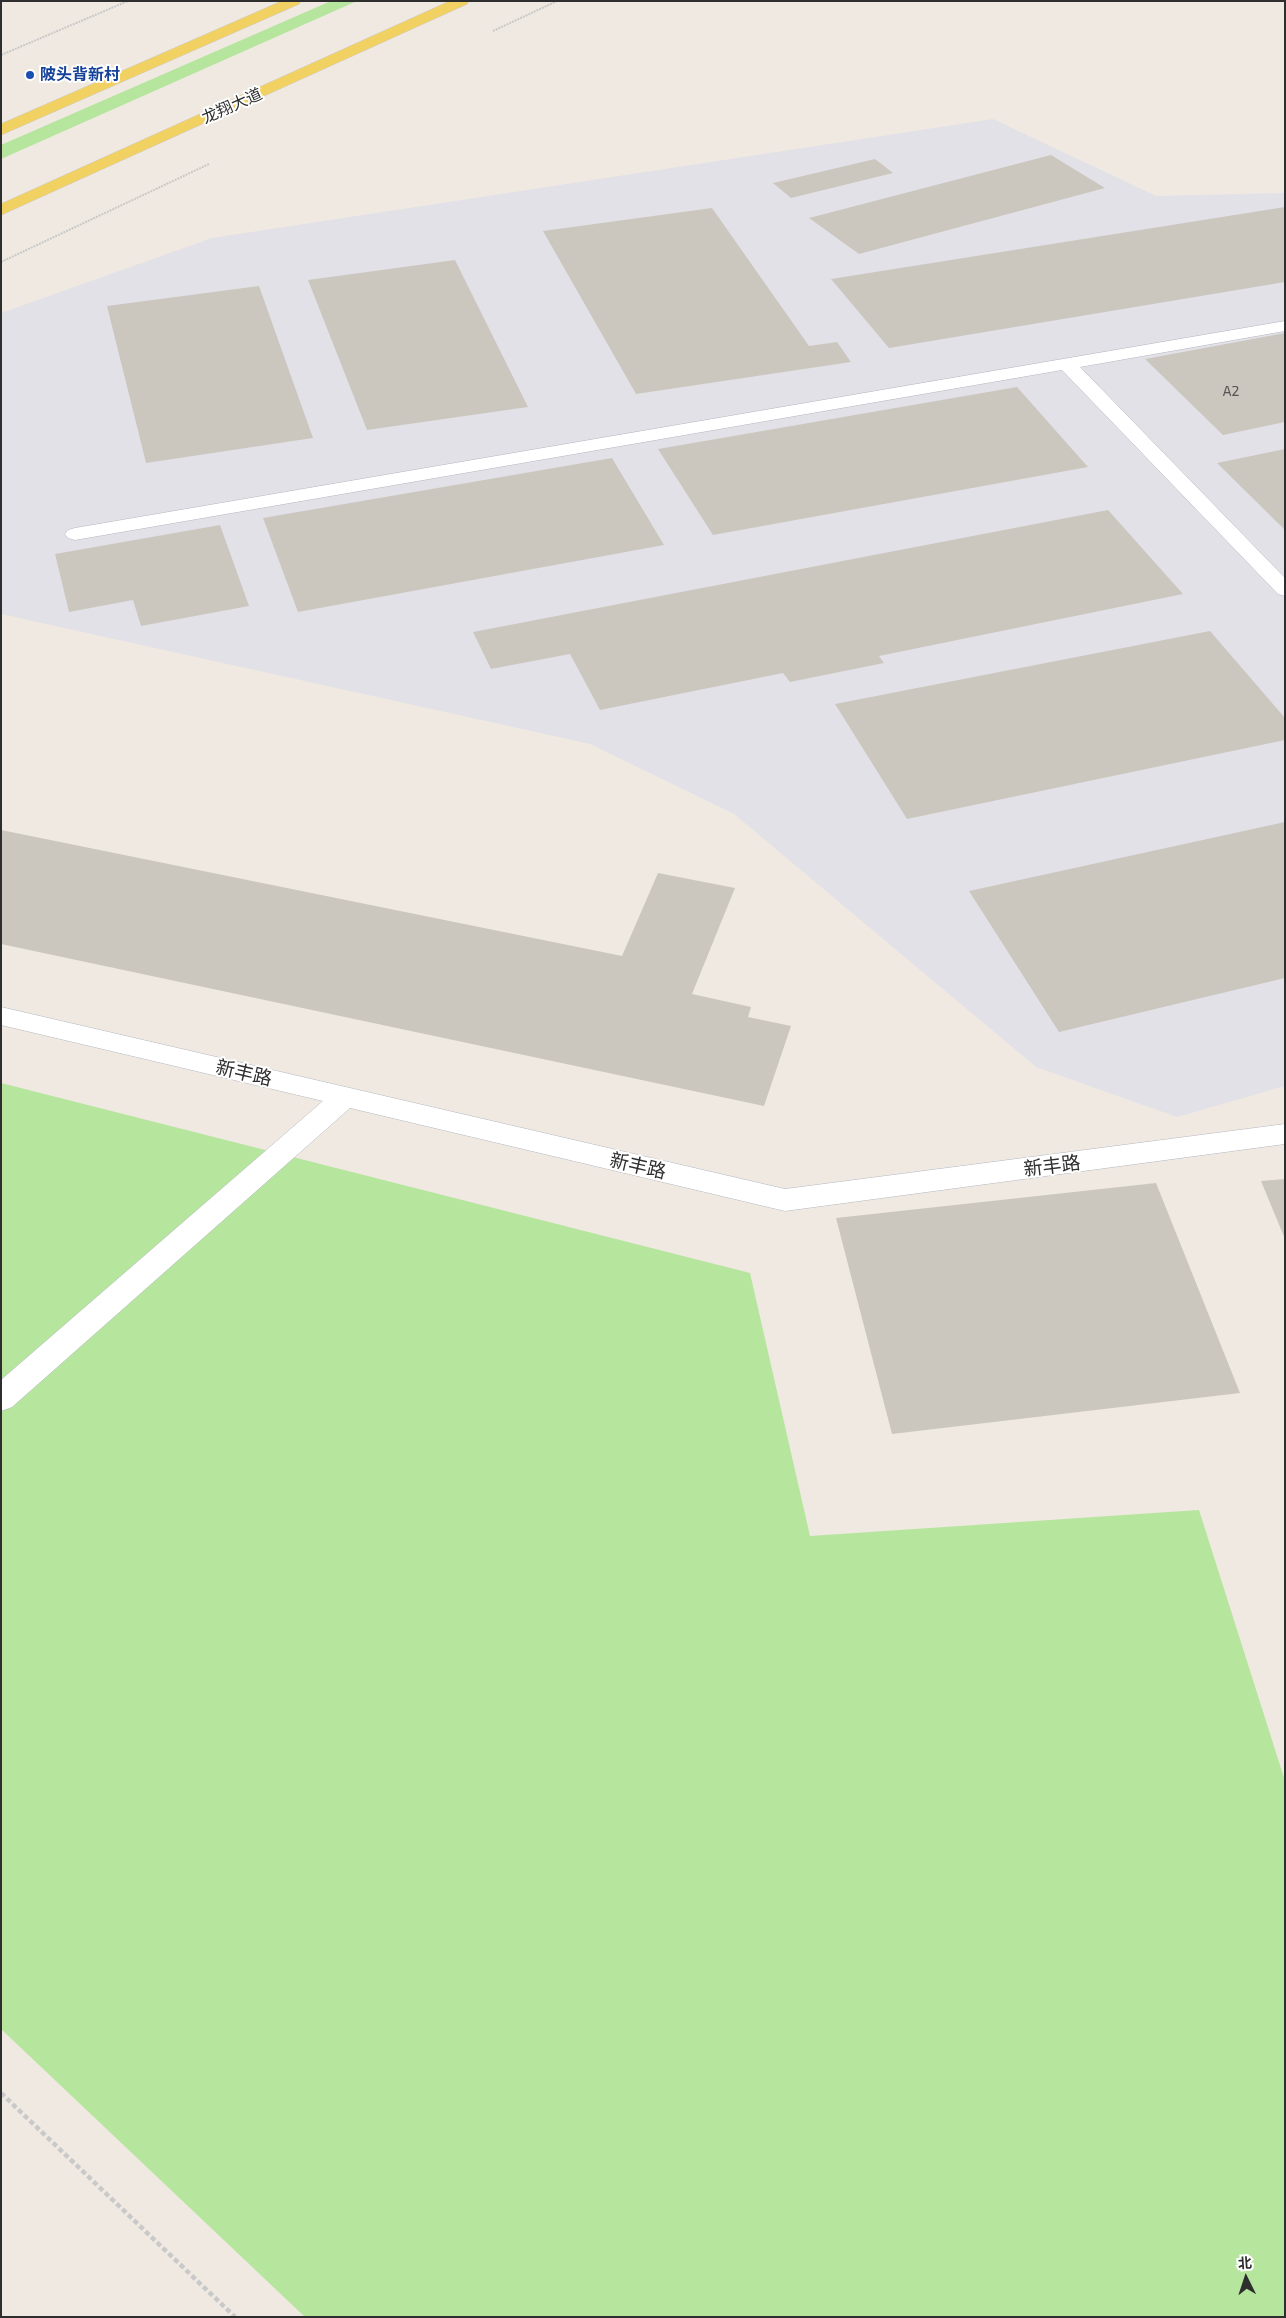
<!DOCTYPE html>
<meta charset="utf-8">
<style>
body{margin:0}
#map{position:relative;width:1286px;height:2318px;overflow:hidden;background:#efe9e1;font-family:"Exo 2","Noto Sans SC",sans-serif}
canvas{display:block}
.frame{position:absolute;inset:0;border:2px solid #2e2e2e;pointer-events:none}
.north{position:absolute;left:1221px;top:2253px;width:50px;height:50px;-webkit-text-stroke:4px #fff;paint-order:stroke;rotate:356deg;font-size:14px;font-weight:700;line-height:20px;text-align:center;color:#2e2e2e}
.north::after{content:'';display:block;margin:auto;width:18px;height:22px;background:#2e2e2e;clip-path:polygon(50% 0,100% 100%,50% 72%,0 100%)}
</style>
<div id="map">
<canvas width="1286" height="2318"></canvas>
<div class="frame"></div>
<div class="north">北</div>
</div>
<script>
const g = document.querySelector('canvas').getContext('2d');
g.lineJoin = 'round';
function paint(path, color) {
  g.fillStyle = color;
  g.fill(path, 'evenodd');
}
function poly(rows) {
  const path = new Path2D();
  for (const r of rows) {
    path.moveTo(r[0], r[1]);
    for (let i = 2; i < r.length; i += 2) path.lineTo(r[i], r[i + 1]);
  }
  return path;
}
function stroke(path, color, width, dash) {
  g.strokeStyle = color;
  g.lineWidth = width;
  g.lineCap = dash ? 'butt' : 'round';
  g.setLineDash(dash || []);
  g.stroke(path);
}
function write(font, color, halo, rows, align = 'center') {
  g.font = font + ' "Exo 2","Noto Sans SC",sans-serif';
  g.lineWidth = 4;
  g.setLineDash([]);
  g.textBaseline = 'middle';
  g.strokeStyle = halo;
  g.fillStyle = color;
  for (const [text, x, y, turn = 0] of rows) {
    g.save();
    g.translate(x, y);
    g.rotate((+turn || 0) * Math.PI / 180);
    g.textAlign = isNaN(turn) ? turn : align;
    if (halo) g.strokeText(text, 0, 0);
    g.fillText(text, 0, 0);
    g.restore();
  }
}
paint(poly([
 [993,119,1156,196,1285,193,1285,1086,1177,1117,1036,1067,734,814,590,744,1,614,1,313,212,238]
]), '#e3e1e8');
paint(poly([
 [331,1,357,1,1,159,1,145],
 [1,1083,750,1273,810,1536,1199,1510,1285,1781,1285,2317,305,2317,1,2029]
]), '#b6e59e');
paint(poly([
 [1051,155,1105,188,859,254,809,218],
 [875,159,893,173,791,198,773,183],
 [1285,207,1285,282,889,348,831,279],
 [712,208,809,346,837,342,851,362,636,394,543,231],
 [455,260,528,407,367,430,308,280],
 [259,286,313,438,146,463,107,306],
 [1285,333,1285,422,1223,435,1145,359],
 [1017,387,1088,467,713,535,658,449],
 [1285,449,1285,530,1217,463],
 [612,458,664,545,298,612,263,518],
 [1108,510,1183,594,879,656,884,663,790,682,783,673,600,710,570,654,491,669,473,632],
 [220,525,249,606,141,626,133,600,69,612,55,554],
 [1210,631,1285,718,1285,740,907,819,835,704],
 [1285,822,1285,978,1059,1032,969,891],
 [1,830,622,956,658,873,735,888,692,994,751,1007,748,1017,791,1026,764,1106,1,944],
 [1285,1179,1285,1239,1261,1181],
 [1156,1183,1240,1393,892,1434,836,1218]
]), '#cbc7bf');
const lane = poly([
 [1285,321,1285,331,1080,367,1285,578,1285,596,1278,594,1062,370,75,540,68,538,65,534,68,530,75,528,1285,321]
]);
const street = poly([
 [1,1007,785,1189,1285,1124,1285,1144,785,1211,350,1108,12,1407,1,1411,1,1380,323,1101,1,1025,1,1007]
]);
const primary = poly([
 [282,1,301,1,299,4,1,135,1,124,282,1],
 [450,1,469,1,467,4,1,215,1,204,450,1]
]);
stroke(lane, '#b4b7c1', 1);
stroke(street, '#b4b7c1', 1);
stroke(primary, '#c9c9c9', 1);
stroke(poly([
 [493,31,557,1],
 [1,55,128,1],
 [1,262,209,164]
]), '#c9c9c9', 2, [2, 1]);
stroke(poly([
 [1,2093,235,2317]
]), '#c9c9c9', 4.5, [5, 3]);
paint(lane, '#fff');
paint(street, '#fff');
paint(primary, '#f2d163');
for (const [x, y, r, color] of [
 [30,75,5,"#1a4fb4"]
]) {
  const dot = new Path2D();
  dot.arc(x, y, r, 0, 2 * Math.PI);
  g.fillStyle = color;
  g.fill(dot);
  stroke(dot, '#fff', 2);
}
write('14px', '#555452', null, [
 ["A2",1231,391]
]);
write('bold 16px', '#164399', '#fff', [
 ["陂头背新村",40,75]
], 'left');
write('16px', '#2e2e2e', '#fff', [
 ["龙翔大道",232,106,-24]
]);
write('19px', '#2e2e2e', '#fff', [
 ["新丰路",244,1073,13],
 ["新丰路",638,1166,13],
 ["新丰路",1052,1166,-7]
]);
</script>
